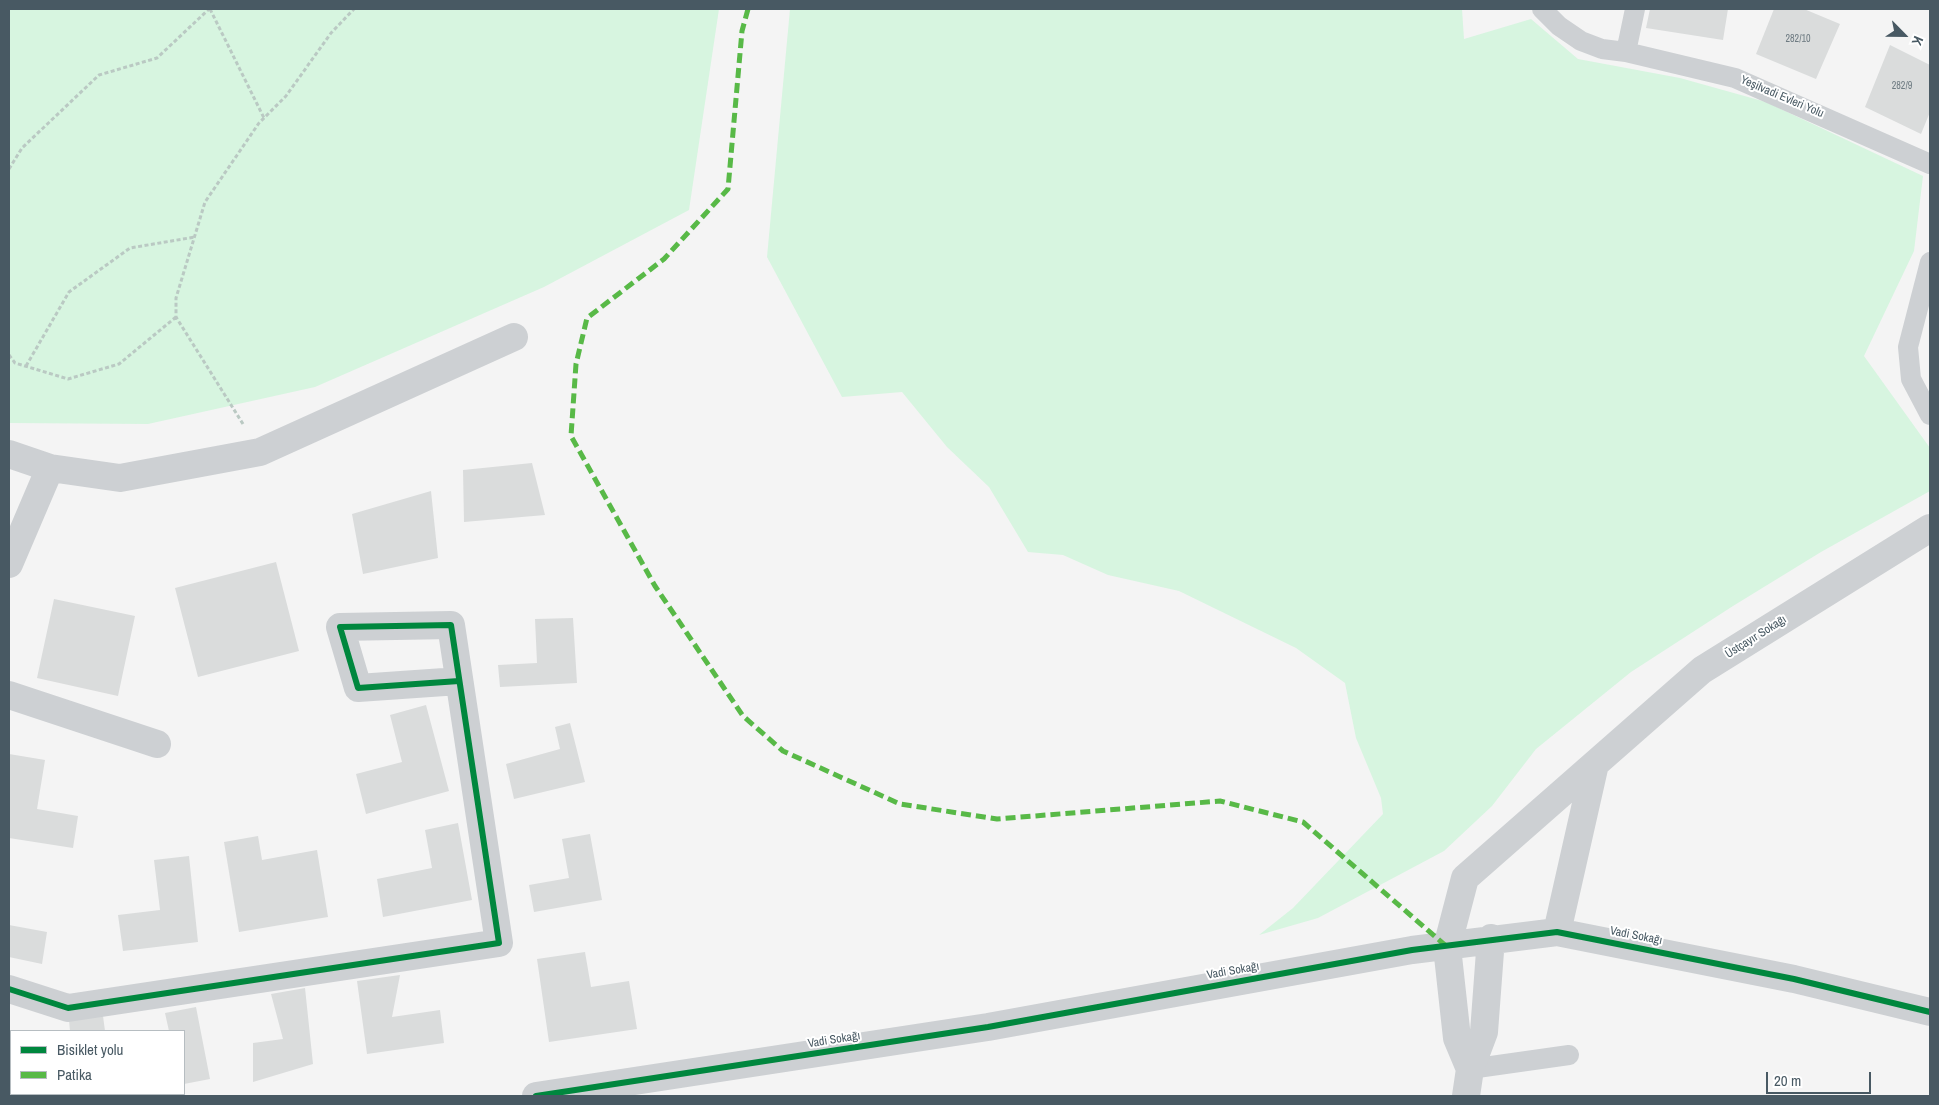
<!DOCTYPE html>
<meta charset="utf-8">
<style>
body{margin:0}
#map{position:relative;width:1939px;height:1105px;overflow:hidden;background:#f4f4f4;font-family:"Archivo Narrow",sans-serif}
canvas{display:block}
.frame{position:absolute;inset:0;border:10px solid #485963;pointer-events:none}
.legend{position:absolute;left:10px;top:1030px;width:175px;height:65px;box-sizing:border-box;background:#fff;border:1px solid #b6bdc1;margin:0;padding:6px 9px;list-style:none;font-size:15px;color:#485963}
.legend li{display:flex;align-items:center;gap:10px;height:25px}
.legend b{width:25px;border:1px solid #b6bdc1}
.north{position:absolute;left:1879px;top:10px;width:50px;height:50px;-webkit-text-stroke:4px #fff;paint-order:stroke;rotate:113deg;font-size:14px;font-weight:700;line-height:20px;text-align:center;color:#485963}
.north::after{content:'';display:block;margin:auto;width:18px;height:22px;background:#485963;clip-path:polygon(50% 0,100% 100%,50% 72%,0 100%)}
.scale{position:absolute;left:1766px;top:1072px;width:105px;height:22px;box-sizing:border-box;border:2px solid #485963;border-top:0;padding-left:6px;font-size:15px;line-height:18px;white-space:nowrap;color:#485963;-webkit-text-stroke:4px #fff;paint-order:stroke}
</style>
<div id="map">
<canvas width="1939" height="1105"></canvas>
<div class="frame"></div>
<ul class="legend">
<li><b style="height:6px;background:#00873e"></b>Bisiklet yolu</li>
<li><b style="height:6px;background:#58b947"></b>Patika</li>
</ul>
<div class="north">K</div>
<div class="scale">20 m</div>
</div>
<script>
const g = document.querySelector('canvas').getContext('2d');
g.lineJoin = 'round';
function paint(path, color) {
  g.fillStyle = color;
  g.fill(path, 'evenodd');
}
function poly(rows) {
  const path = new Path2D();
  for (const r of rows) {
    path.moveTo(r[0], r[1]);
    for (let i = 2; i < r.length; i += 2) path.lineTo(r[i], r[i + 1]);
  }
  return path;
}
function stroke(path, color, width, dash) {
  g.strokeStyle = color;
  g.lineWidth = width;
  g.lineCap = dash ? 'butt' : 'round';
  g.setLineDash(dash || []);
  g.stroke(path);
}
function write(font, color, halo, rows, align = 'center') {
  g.font = font + ' "Archivo Narrow",sans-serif';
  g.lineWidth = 4;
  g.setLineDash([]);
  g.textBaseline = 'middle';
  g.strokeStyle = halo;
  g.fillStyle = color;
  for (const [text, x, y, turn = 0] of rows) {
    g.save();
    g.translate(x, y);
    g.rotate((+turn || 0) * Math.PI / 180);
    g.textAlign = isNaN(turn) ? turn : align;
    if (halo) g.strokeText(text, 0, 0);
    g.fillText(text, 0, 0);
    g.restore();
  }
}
paint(poly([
 [9,9,719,9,689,210,544,287,315,387,148,424,9,423],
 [790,9,1462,9,1464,39,1531,19,1578,59,1680,78,1766,102,1923,176,1914,251,1864,356,1930,448,1930,491,1821,552,1733,606,1631,672,1536,749,1492,806,1444,851,1318,918,1259,935,1293,908,1383,814,1381,798,1356,738,1345,683,1296,648,1179,591,1108,575,1063,555,1028,552,989,487,947,447,902,392,842,397,767,257]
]), '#d7f5e0');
paint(poly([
 [1650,9,1728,9,1723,40,1646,28],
 [1774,9,1804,9,1840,24,1816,79,1756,54],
 [1890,45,1930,65,1930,112,1921,134,1865,107],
 [532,463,545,515,464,522,463,470],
 [431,491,438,558,363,574,352,514],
 [276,562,299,651,198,677,175,588],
 [54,599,135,616,118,696,37,678],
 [573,618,577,683,500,687,498,665,537,663,535,619],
 [426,705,449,791,366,814,356,774,402,762,390,715],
 [570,723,585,782,514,799,506,764,560,749,555,727],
 [9,754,45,760,37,809,78,816,73,848,9,838],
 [458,823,472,900,383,917,377,879,432,868,425,830],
 [590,834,602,900,534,912,529,885,569,878,562,839],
 [258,836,262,860,317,850,328,917,239,932,224,842],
 [189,856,198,942,123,951,118,915,160,910,154,860],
 [9,925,47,932,42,964,9,957],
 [585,952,591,987,629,981,637,1029,549,1042,537,959],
 [400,975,392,1017,440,1010,444,1043,367,1054,357,981],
 [305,988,313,1064,253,1082,253,1043,283,1039,271,994],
 [196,1007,210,1079,184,1084,184,1031,169,1031,165,1013],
 [103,1016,105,1031,70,1031,69,1020],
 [50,1094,113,1094,113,1095,51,1096]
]), '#dadcdc');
stroke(poly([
 [210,9,264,118],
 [9,169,22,148,99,75,157,58,209,9],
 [9,355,15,363,68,379,119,364,176,317],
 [26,366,69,292,130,248,195,237],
 [243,424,176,317,176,298,205,202,259,123,286,96,331,33,354,9]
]), '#bac9c3', 3, [4, 2.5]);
stroke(poly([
 [1542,9,1559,26,1581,41,1602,49,1626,52,1735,78,1930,164],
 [1626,52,1635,9],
 [1930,262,1908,347,1911,379,1930,415],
 [1470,1069,1569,1055]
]), '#cdd0d3', 20);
stroke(poly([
 [9,454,50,468],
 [9,564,50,468,120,478,260,452,514,337],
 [9,695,157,744],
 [1557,932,1595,764],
 [9,989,68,1008,499,943,451,625,340,627,358,688,459,681],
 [1470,1069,1457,1038,1447,947,1465,878,1702,670,1930,528],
 [536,1096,988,1027,1412,950,1557,932,1794,979,1930,1012],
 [1466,1096,1470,1069,1484,1032,1491,938]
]), '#cdd0d3', 28);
stroke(poly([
 [748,9,742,31,728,189,664,259,587,318,576,364,571,436,655,586,743,716,783,751,900,804,997,819,1220,801,1303,822,1446,946]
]), '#58b947', 5, [10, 5]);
stroke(poly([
 [9,989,68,1008,499,943,451,625,340,627,358,688,459,681],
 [536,1096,988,1027,1412,950,1557,932,1794,979,1930,1012]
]), '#00873e', 6);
write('10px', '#6e7b82', null, [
 ["282/10",1798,39],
 ["282/9",1902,86]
]);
write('12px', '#485963', '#fff', [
 ["Yeşilvadi Evleri Yolu",1782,97,23],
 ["Üstçayır Sokağı",1756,637,-32],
 ["Vadi Sokağı",1636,936,11],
 ["Vadi Sokağı",1233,971,-10],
 ["Vadi Sokağı",834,1040,-9]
]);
</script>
